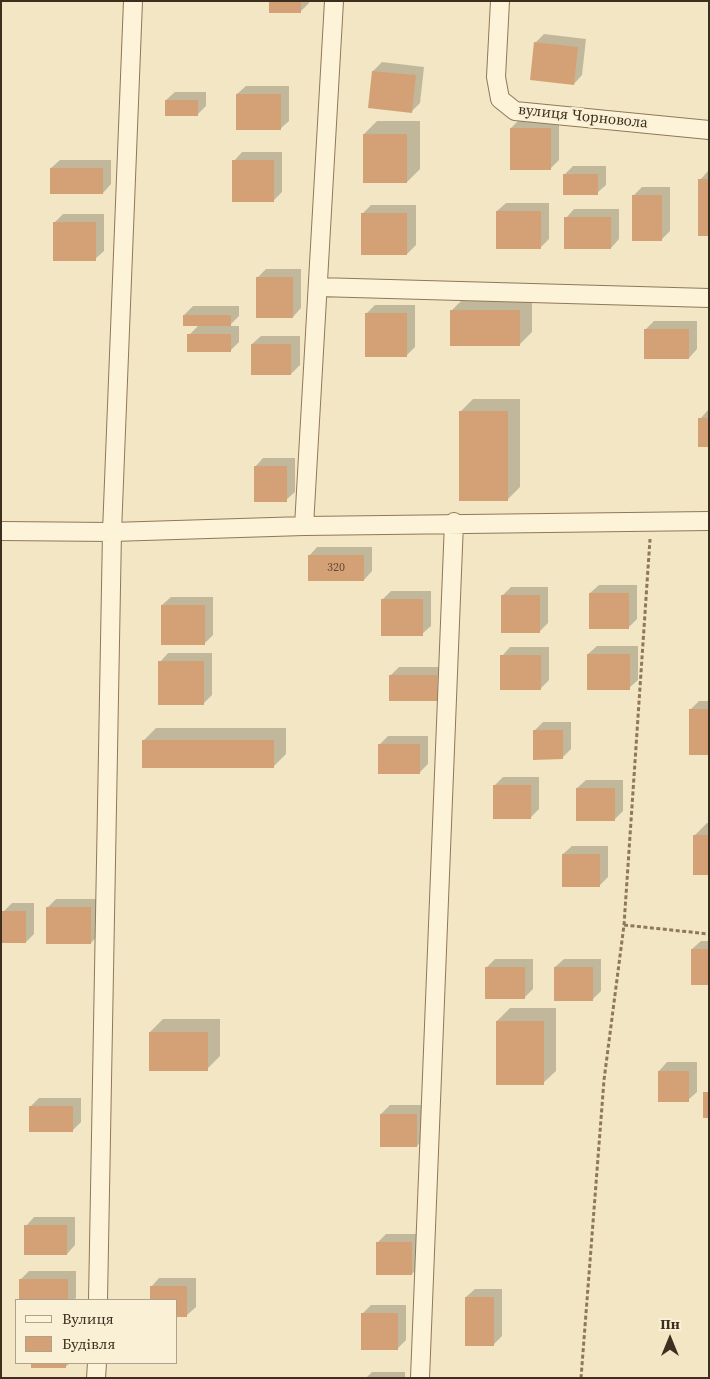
<!DOCTYPE html>
<meta charset="utf-8">
<style>
body{margin:0}
#map{position:relative;width:710px;height:1379px;overflow:hidden;background:#f2e6c4;font-family:"Source Serif 4",serif}
canvas{display:block}
.frame{position:absolute;inset:0;border:2px solid #3e2e1e;pointer-events:none}
.legend{position:absolute;left:15px;top:1299px;width:162px;height:65px;box-sizing:border-box;background:#f9f0d5;border:1px solid #aea28c;margin:0;padding:6px 9px;list-style:none;font-size:15px;color:#3e2e1e}
.legend li{display:flex;align-items:center;gap:10px;height:25px}
.legend b{width:25px;border:1px solid #aea28c}
.north{position:absolute;left:645px;top:1314px;width:50px;height:50px;-webkit-text-stroke:4px #f9f0d5;paint-order:stroke;rotate:0deg;font-size:14px;font-weight:700;line-height:20px;text-align:center;color:#3e2e1e}
.north::after{content:'';display:block;margin:auto;width:18px;height:22px;background:#3e2e1e;clip-path:polygon(50% 0,100% 100%,50% 72%,0 100%)}
</style>
<div id="map">
<canvas width="710" height="1379"></canvas>
<div class="frame"></div>
<ul class="legend">
<li><b style="height:6px;background:#fcf3d9"></b>Вулиця</li>
<li><b style="height:14px;background:#d4a177"></b>Будівля</li>
</ul>
<div class="north">Пн</div>
</div>
<script>
const g = document.querySelector('canvas').getContext('2d');
g.lineJoin = 'round';
function paint(path, color) {
  g.fillStyle = color;
  g.fill(path, 'evenodd');
}
function poly(rows) {
  const path = new Path2D();
  for (const r of rows) {
    path.moveTo(r[0], r[1]);
    for (let i = 2; i < r.length; i += 2) path.lineTo(r[i], r[i + 1]);
  }
  return path;
}
function stroke(path, color, width, dash) {
  g.strokeStyle = color;
  g.lineWidth = width;
  g.lineCap = dash ? 'butt' : 'round';
  g.setLineDash(dash || []);
  g.stroke(path);
}
function write(font, color, halo, rows, align = 'center') {
  g.font = font + ' "Source Serif 4",serif';
  g.lineWidth = 5;
  g.setLineDash([]);
  g.textBaseline = 'middle';
  g.strokeStyle = halo;
  g.fillStyle = color;
  for (const [text, x, y, turn = 0] of rows) {
    g.save();
    g.translate(x, y);
    g.rotate((+turn || 0) * Math.PI / 180);
    g.textAlign = isNaN(turn) ? turn : align;
    if (halo) g.strokeText(text, 0, 0);
    g.fillText(text, 0, 0);
    g.restore();
  }
}
paint(poly([
 [270,1,309,1,309,3,300,12],
 [544,34,586,39,582,75,574,84,535,43],
 [382,62,424,67,420,103,411,112,373,71],
 [246,86,289,86,289,121,280,129,237,94],
 [175,92,206,92,206,106,198,114,166,100],
 [520,119,559,119,559,160,551,168,511,128],
 [377,121,420,121,420,169,407,182,364,134],
 [242,152,282,152,282,192,273,201,234,161],
 [60,160,111,160,111,184,103,193,51,168],
 [573,166,606,166,606,185,597,193,564,175],
 [709,170,709,235,700,180],
 [642,187,670,187,670,231,661,240,633,196],
 [506,203,549,203,549,239,540,248,497,211],
 [371,205,416,205,416,245,407,254,362,214],
 [574,209,619,209,619,239,611,248,566,218],
 [63,214,104,214,104,251,95,259,54,223],
 [266,269,301,269,301,308,293,317,257,278],
 [464,298,532,298,532,332,519,345,451,311],
 [375,305,415,305,415,347,406,356,367,313],
 [193,306,239,306,239,316,229,326,239,326,239,342,231,350,189,335,199,325,184,315],
 [654,321,697,321,697,349,689,358,645,330],
 [261,336,300,336,300,365,291,374,252,344],
 [473,399,520,399,520,487,507,500,460,412],
 [708,410,709,410,709,446,700,419],
 [263,458,295,458,295,492,286,500,255,467],
 [317,547,372,547,372,571,364,580,309,556],
 [599,585,637,585,637,619,628,628,590,593],
 [511,587,548,587,548,623,539,632,502,596],
 [391,591,431,591,431,626,422,634,383,599],
 [171,597,213,597,213,635,204,644,162,605],
 [597,646,638,646,638,680,629,688,588,654],
 [510,647,549,647,549,680,540,689,502,656],
 [168,653,212,653,212,695,204,703,160,662],
 [399,667,445,667,445,691,436,699,391,675],
 [699,701,709,701,709,754,691,709],
 [543,722,571,722,571,749,562,758,534,731],
 [156,728,286,728,286,754,273,767,143,741],
 [388,736,428,736,428,764,420,772,379,745],
 [503,777,539,777,539,809,530,818,494,786],
 [586,780,623,780,623,811,614,820,577,788],
 [707,823,709,823,709,874,694,836],
 [572,846,608,846,608,877,599,886,563,854],
 [56,899,99,899,99,934,91,943,47,908],
 [12,903,34,903,34,934,26,942,3,912],
 [701,941,709,941,709,984,692,949],
 [495,959,533,959,533,989,524,998,487,967],
 [564,959,601,959,601,991,592,1000,555,967],
 [510,1008,556,1008,556,1071,543,1083,497,1021],
 [163,1019,220,1019,220,1056,207,1069,150,1032],
 [667,1062,697,1062,697,1092,688,1100,659,1071],
 [39,1098,81,1098,81,1122,72,1131,31,1106],
 [390,1105,425,1105,425,1137,417,1146,381,1114],
 [34,1217,75,1217,75,1245,67,1254,26,1226],
 [386,1234,420,1234,420,1265,412,1274,377,1243],
 [29,1271,76,1271,76,1298,74,1300,20,1300,20,1280],
 [159,1278,196,1278,196,1307,187,1315,176,1300,151,1300,151,1287],
 [475,1289,502,1289,502,1336,493,1345,466,1297],
 [371,1305,406,1305,406,1340,397,1349,362,1314],
 [32,1363,70,1363,65,1367,32,1367],
 [372,1372,405,1372,405,1378,366,1378]
]), '#0003');
paint(poly([
 [269,1,301,1,301,13,269,13],
 [534,42,578,47,574,85,530,80],
 [372,71,416,75,412,113,368,108],
 [236,94,281,94,281,130,236,130],
 [165,100,198,100,198,116,165,116],
 [510,128,551,128,551,170,510,170],
 [363,134,407,134,407,183,363,183],
 [232,160,274,160,274,202,232,202],
 [50,168,103,168,103,194,50,194],
 [563,174,598,174,598,195,563,195],
 [698,179,709,179,709,236,698,236],
 [632,195,662,195,662,241,632,241],
 [496,211,541,211,541,249,496,249],
 [361,213,407,213,407,255,361,255],
 [564,217,611,217,611,249,564,249],
 [53,222,96,222,96,261,53,261],
 [256,277,293,277,293,318,256,318],
 [450,310,520,310,520,346,450,346],
 [365,313,407,313,407,357,365,357],
 [183,315,231,315,231,326,183,326],
 [644,329,689,329,689,359,644,359],
 [187,334,231,334,231,352,187,352],
 [251,344,291,344,291,375,251,375],
 [459,411,508,411,508,501,459,501],
 [698,418,709,418,709,447,698,447],
 [254,466,287,466,287,502,254,502],
 [308,555,364,555,364,581,308,581],
 [589,593,629,593,629,629,589,629],
 [501,595,540,595,540,633,501,633],
 [381,599,423,599,423,636,381,636],
 [161,605,205,605,205,645,161,645],
 [587,654,630,654,630,690,587,690],
 [500,655,541,655,541,690,500,690],
 [158,661,204,661,204,705,158,705],
 [389,675,437,675,437,701,389,701],
 [689,709,709,709,709,755,689,755],
 [533,730,563,730,563,759,533,760],
 [142,740,274,740,274,768,142,768],
 [378,744,420,744,420,774,378,774],
 [493,785,531,785,531,819,493,819],
 [576,788,615,788,615,821,576,821],
 [693,835,709,835,709,875,693,875],
 [562,854,600,854,600,887,562,887],
 [46,907,91,907,91,944,46,944],
 [2,911,26,911,26,943,2,943],
 [691,949,709,949,709,985,691,985],
 [485,967,525,967,525,999,485,999],
 [554,967,593,967,593,1001,554,1001],
 [496,1021,544,1021,544,1085,496,1085],
 [149,1032,208,1032,208,1071,149,1071],
 [658,1071,689,1071,689,1102,658,1102],
 [703,1092,709,1092,709,1118,703,1118],
 [29,1106,73,1106,73,1132,29,1132],
 [380,1114,417,1114,417,1147,380,1147],
 [24,1225,67,1225,67,1255,24,1255],
 [376,1242,412,1242,412,1275,376,1275],
 [19,1279,68,1279,68,1300,19,1300],
 [150,1286,187,1286,187,1317,176,1317,176,1300,150,1300],
 [465,1297,494,1297,494,1346,465,1346],
 [361,1313,398,1313,398,1350,361,1350],
 [31,1363,66,1363,66,1368,31,1368]
]), '#d4a177');
const minor = poly([
 [500,1,496,77,500,99,515,111,709,130],
 [318,287,709,298],
 [304,526,709,521],
 [1,531,112,532,304,526,334,1],
 [98,1300,112,532,133,1],
 [96,1378,97,1363],
 [420,1378,454,522]
]);
stroke(minor, '#8f7858', 20);
stroke(poly([
 [624,925,709,934],
 [581,1378,604,1080,624,925,650,539]
]), '#8f7858', 3, [4, 2.5]);
stroke(minor, '#fcf3d9', 18);
write('12px', '#644b34', null, [
 ["320",336,568]
]);
write('15px', '#3e2e1e', '#f9f0d5', [
 ["вулиця Чорновола",583,117,6]
]);
</script>
